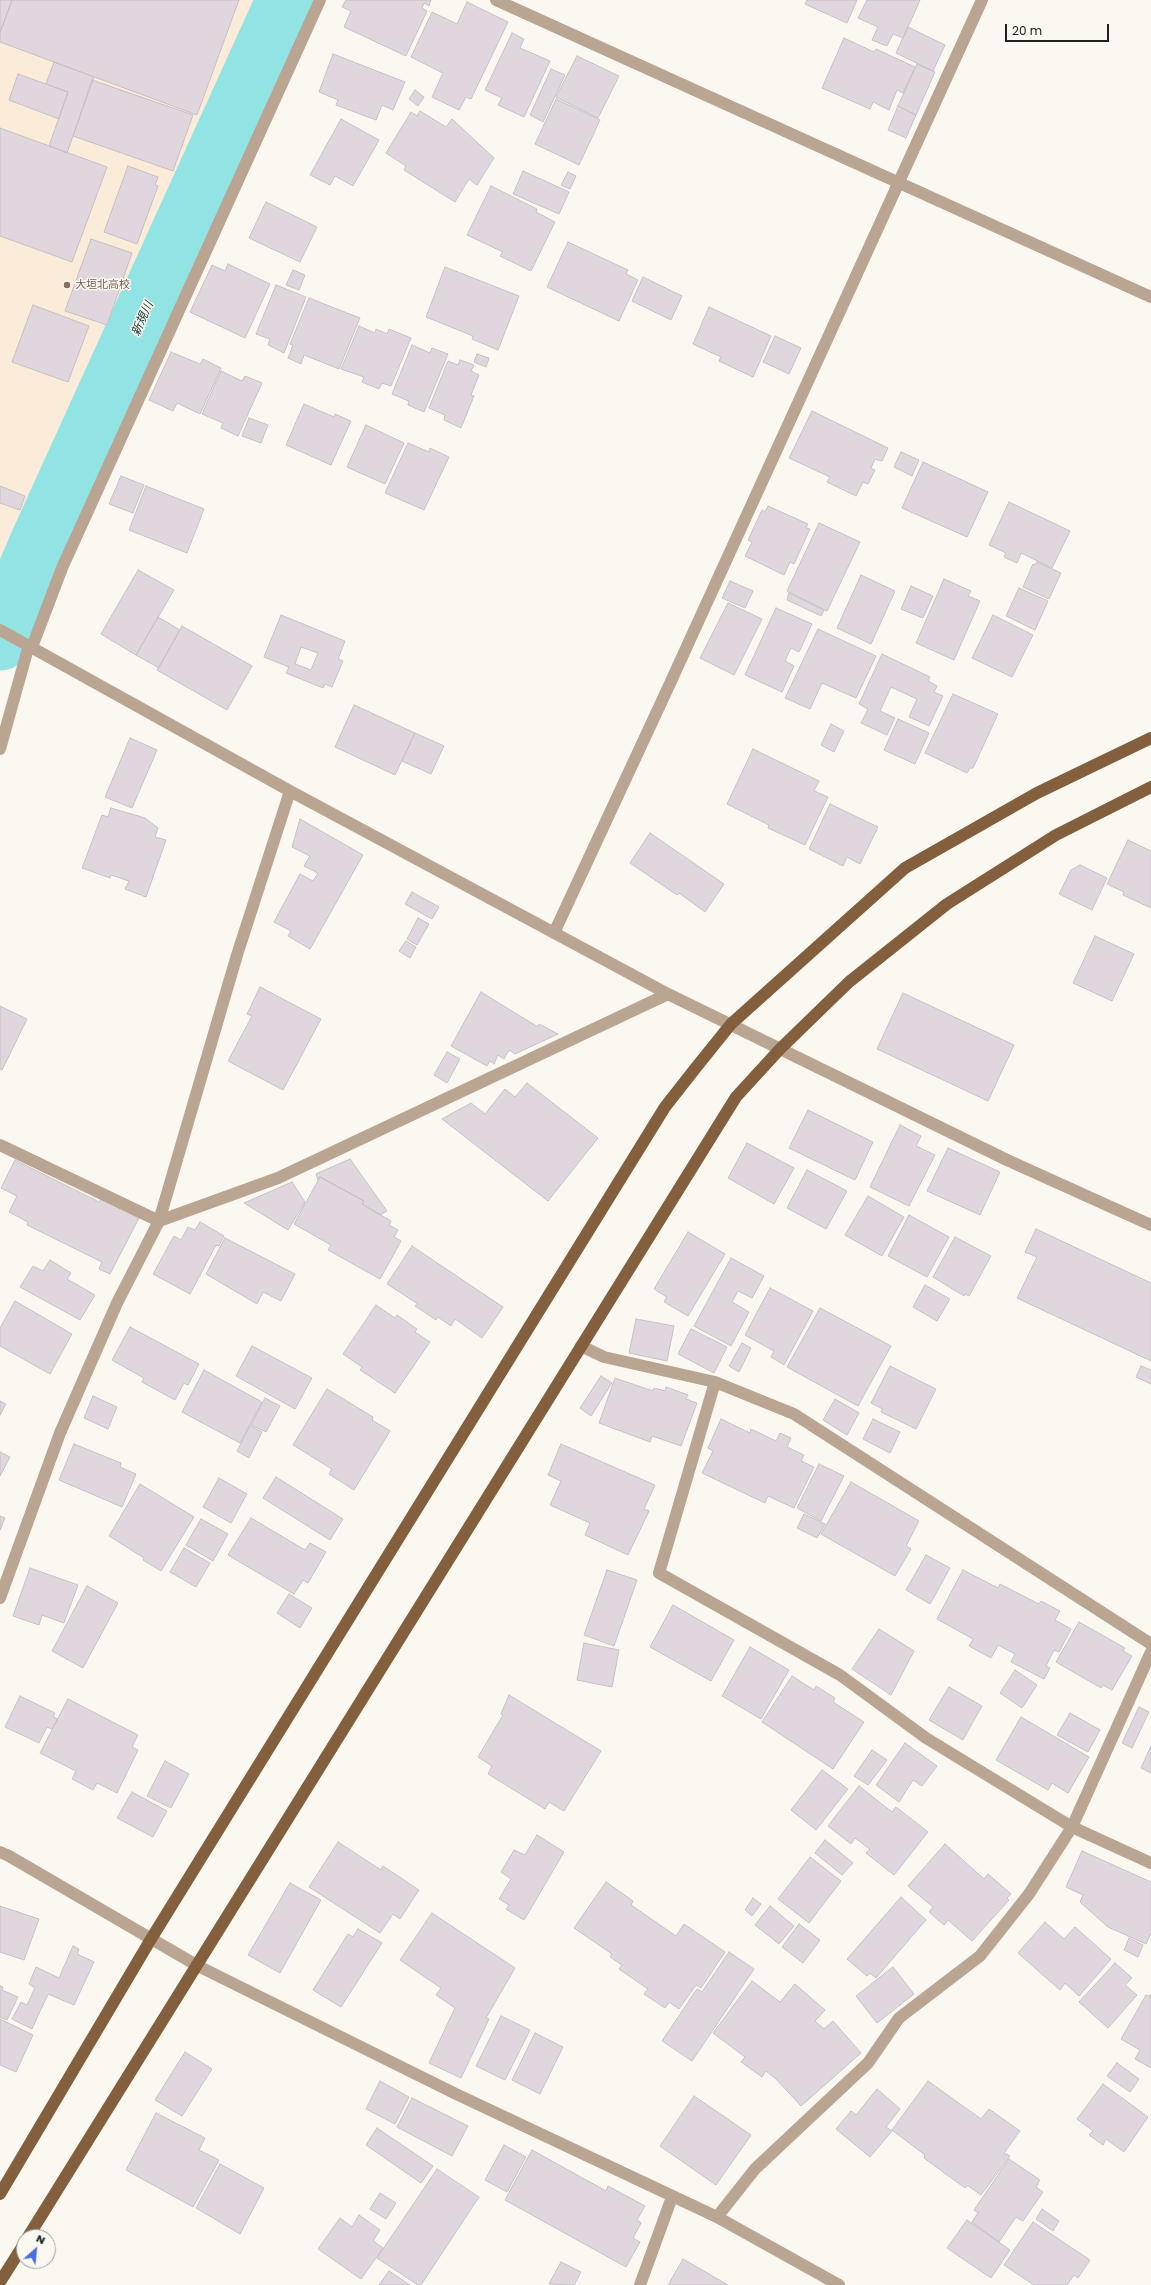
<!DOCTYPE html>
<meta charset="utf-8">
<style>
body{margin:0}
#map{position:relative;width:1151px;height:2285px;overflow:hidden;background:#faf8f0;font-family:Poppins,sans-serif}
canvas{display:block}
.north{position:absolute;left:16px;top:2229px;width:40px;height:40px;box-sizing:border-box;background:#faf8f0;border:1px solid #a3a29c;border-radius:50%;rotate:27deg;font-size:11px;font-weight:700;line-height:16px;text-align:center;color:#20201d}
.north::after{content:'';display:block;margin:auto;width:14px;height:18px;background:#4a6ee2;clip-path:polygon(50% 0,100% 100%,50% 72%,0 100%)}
.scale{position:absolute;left:1005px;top:24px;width:104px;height:18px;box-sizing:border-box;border:2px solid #20201d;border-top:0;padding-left:5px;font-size:12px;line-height:14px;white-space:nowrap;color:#20201d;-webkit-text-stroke:3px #faf8f0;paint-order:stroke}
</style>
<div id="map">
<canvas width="1151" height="2285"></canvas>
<div class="north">N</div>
<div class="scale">20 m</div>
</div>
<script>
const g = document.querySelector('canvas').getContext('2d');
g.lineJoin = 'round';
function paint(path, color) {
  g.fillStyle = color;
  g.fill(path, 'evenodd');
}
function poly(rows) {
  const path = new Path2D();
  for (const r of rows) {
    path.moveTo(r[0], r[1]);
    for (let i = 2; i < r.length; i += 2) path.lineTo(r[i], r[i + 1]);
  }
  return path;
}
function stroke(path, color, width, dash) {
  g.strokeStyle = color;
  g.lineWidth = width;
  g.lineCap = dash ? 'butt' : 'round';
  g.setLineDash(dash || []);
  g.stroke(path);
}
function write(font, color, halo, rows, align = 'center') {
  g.font = font + ' Poppins,"Noto Sans JP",sans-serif';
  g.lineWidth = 3;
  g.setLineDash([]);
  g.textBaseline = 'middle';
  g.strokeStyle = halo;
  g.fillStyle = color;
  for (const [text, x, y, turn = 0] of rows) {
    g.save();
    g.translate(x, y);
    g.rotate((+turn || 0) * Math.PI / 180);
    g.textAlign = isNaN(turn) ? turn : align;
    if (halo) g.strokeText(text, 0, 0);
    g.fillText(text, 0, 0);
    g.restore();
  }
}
paint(poly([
 [0,0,267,0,0,569]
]), '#faecd8');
stroke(poly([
 [0,639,43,539,288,0]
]), '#92e4e4', 63);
const building = poly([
 [0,0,12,0,0,33,0,0],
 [12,0,239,0,197,115,0,42,0,33,12,0],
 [346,0,431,0,429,6,424,3,422,8,427,11,406,56,344,27,351,11,342,7,346,0],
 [807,0,857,0,847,23,805,4,807,0],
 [867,0,920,0,903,38,893,34,887,46,872,40,878,27,858,18,867,0],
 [467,2,508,22,471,99,466,97,459,110,432,97,443,73,411,57,432,12,457,24,467,2],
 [908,27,945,45,933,71,896,53,908,27],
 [512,33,524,39,520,48,550,61,524,117,498,105,502,98,485,90,512,33],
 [844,38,874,52,876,49,915,67,903,93,897,90,889,110,873,102,870,109,822,88,844,38],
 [333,54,405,82,393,110,382,105,376,120,336,105,338,100,319,92,333,54],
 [577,56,619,76,598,118,556,97,577,56],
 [54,62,94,77,67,153,49,146,68,92,46,84,54,62],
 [917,64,935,72,916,115,898,106,917,64],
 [551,69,565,75,543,122,530,115,551,69],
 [18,74,68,92,59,119,9,100,18,74],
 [92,80,193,115,173,171,73,136,92,80],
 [415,90,424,97,418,106,409,99,415,90],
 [556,99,600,120,579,165,535,144,556,99],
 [898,106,916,115,906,138,888,130,898,106],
 [420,111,446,127,452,119,494,158,477,185,469,179,455,202,404,170,406,166,386,153,411,112,417,116,420,111],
 [341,119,379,140,353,186,335,176,330,185,310,175,341,119],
 [0,128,107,167,72,262,0,236,0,128],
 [128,166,158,177,155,185,158,186,137,244,104,232,128,166],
 [523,171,569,192,559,214,513,194,523,171],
 [568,172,576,176,570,189,561,185,568,172],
 [491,186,537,209,536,212,555,222,531,271,500,256,503,252,467,235,491,186],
 [266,202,317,227,300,262,249,238,266,202],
 [91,239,132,253,107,325,65,311,91,239],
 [568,242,628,270,626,274,638,280,619,321,547,287,568,242],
 [228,264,270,284,245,338,190,312,212,265,225,271,228,264],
 [445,267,519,296,498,350,472,339,473,336,426,317,445,267],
 [293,270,305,275,299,290,286,285,293,270],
 [643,277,682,296,671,320,632,301,643,277],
 [276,285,306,297,284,353,268,345,270,339,256,334,276,285],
 [309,298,360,318,339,369,304,355,301,364,288,358,293,345,290,344,309,298],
 [33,305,89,326,68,382,12,362,33,305],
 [709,307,771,336,753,377,719,361,721,357,693,344,709,307],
 [359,326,375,333,376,329,387,334,389,329,411,338,391,386,382,383,379,389,362,382,364,377,341,369,359,326],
 [775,336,801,348,789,374,763,362,775,336],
 [412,345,430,353,432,348,448,354,424,412,408,405,409,401,392,394,412,345],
 [171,352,200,364,203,359,221,368,200,414,177,403,173,411,149,400,171,352],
 [477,354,489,358,486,367,474,362,477,354],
 [460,360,474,365,471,371,479,375,471,395,474,396,461,428,444,420,445,415,429,408,448,361,458,365,460,360],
 [221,371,242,381,245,376,262,383,238,436,221,428,223,423,202,414,221,371],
 [304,404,334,417,335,414,351,421,331,465,286,445,304,404],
 [812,411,888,448,882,461,875,459,871,468,875,470,868,484,863,482,856,496,827,482,830,477,789,458,812,411],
 [249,418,268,425,261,443,242,436,249,418],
 [366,425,404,443,385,484,347,467,366,425],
 [408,443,429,452,430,448,449,457,424,510,385,493,408,443],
 [901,452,919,460,912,476,894,467,901,452],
 [923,462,988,492,967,537,902,508,923,462],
 [121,476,144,485,133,513,109,504,121,476],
 [0,486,25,496,20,510,0,503,0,486],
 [146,486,204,509,187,553,129,530,146,486],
 [1009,502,1070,531,1052,568,1021,553,1017,563,1004,557,1006,553,989,545,1009,502],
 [768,506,808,524,806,528,810,529,794,564,790,562,784,575,745,556,752,542,748,540,762,510,765,512,768,506],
 [819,523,860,542,827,611,787,591,819,523],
 [1037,562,1061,573,1049,599,1023,587,1033,564,1035,565,1037,562],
 [138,570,174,590,136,655,101,634,138,570],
 [861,575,895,591,871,644,837,628,861,575],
 [944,579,971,591,968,596,980,601,954,660,916,643,944,579],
 [730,581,753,591,745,608,722,598,730,581],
 [911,586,933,596,923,618,901,609,911,586],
 [1019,588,1048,601,1035,630,1006,616,1019,588],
 [789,593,824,610,821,616,787,600,789,593],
 [728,603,762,619,734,675,700,658,728,603],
 [776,608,812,624,799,652,791,648,785,661,794,666,782,692,745,675,776,608],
 [281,615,345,641,338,659,343,661,332,687,325,684,323,688,286,673,289,667,264,657,281,615],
 [301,647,318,653,311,670,295,664,301,647],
 [993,615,1033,635,1012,677,972,658,993,615],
 [158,617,180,630,159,668,136,655,158,617],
 [182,626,252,666,227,710,157,670,182,626],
 [818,629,876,656,856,698,822,683,810,709,785,698,818,629],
 [882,654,930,677,928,681,937,686,934,692,943,696,929,726,909,717,917,699,891,687,880,711,895,718,887,735,861,723,868,709,859,704,882,654],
 [953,694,998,714,973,768,970,768,967,773,925,753,953,694],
 [354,705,415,733,395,775,335,747,354,705],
 [898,719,929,733,915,764,884,750,898,719],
 [831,724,844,731,834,752,821,745,831,724],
 [415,733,444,746,431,774,402,761,415,733],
 [130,738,157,750,132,808,105,797,130,738],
 [753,749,819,781,814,791,828,797,805,845,768,828,769,825,727,804,753,749],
 [830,804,878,827,860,864,847,857,843,866,809,849,830,804],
 [111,808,145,818,158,828,155,837,166,840,146,897,125,889,129,881,111,875,110,878,82,868,102,815,108,817,111,808],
 [300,819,363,855,310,949,288,936,291,931,274,922,300,874,313,881,318,873,304,866,310,856,292,847,300,819],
 [650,833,724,884,705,912,679,893,677,895,630,863,650,833],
 [1128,840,1151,851,1151,908,1123,895,1124,892,1107,884,1128,840],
 [1080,865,1107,878,1092,910,1059,894,1071,870,1080,865],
 [412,892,439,907,432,919,405,904,412,892],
 [418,918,429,924,417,945,407,939,418,918],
 [1095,936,1134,954,1112,1001,1073,983,1095,936],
 [406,941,416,947,410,958,399,951,406,941],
 [260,987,321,1019,283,1090,228,1061,252,1016,247,1014,260,987],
 [481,992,538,1027,539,1024,558,1034,515,1054,509,1050,504,1059,498,1055,494,1064,490,1061,487,1066,451,1046,481,992],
 [903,993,1014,1045,988,1101,877,1049,903,993],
 [0,1006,27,1019,2,1070,0,1069,0,1006],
 [447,1052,460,1059,447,1083,434,1075,447,1052],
 [527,1083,598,1138,548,1201,442,1119,471,1103,485,1114,505,1089,515,1097,527,1083],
 [808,1110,873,1142,855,1180,789,1148,808,1110],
 [900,1125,921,1136,916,1146,935,1155,909,1206,870,1187,900,1125],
 [747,1143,794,1168,774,1204,728,1178,747,1143],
 [948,1148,1000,1172,980,1215,927,1191,948,1148],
 [350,1159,387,1211,380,1215,362,1204,364,1201,320,1177,318,1180,316,1174,350,1159],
 [15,1160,99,1202,101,1199,139,1218,110,1274,99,1269,102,1262,27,1225,28,1222,9,1212,17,1196,1,1188,15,1160],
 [807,1170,847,1191,826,1229,787,1208,807,1170],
 [320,1177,364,1201,362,1204,391,1221,389,1225,398,1230,394,1237,401,1241,380,1279,328,1250,331,1245,294,1224,320,1177],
 [292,1182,305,1202,288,1230,244,1203,292,1182],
 [868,1196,904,1217,882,1256,845,1235,868,1196],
 [909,1215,949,1237,927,1277,888,1256,909,1215],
 [200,1222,224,1236,219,1246,216,1245,190,1294,153,1274,174,1236,181,1240,188,1227,195,1230,200,1222],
 [1036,1229,1151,1283,1151,1361,1017,1298,1037,1257,1025,1252,1036,1229],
 [688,1232,725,1254,688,1316,664,1302,667,1297,654,1289,688,1232],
 [955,1237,991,1256,969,1296,965,1294,964,1296,933,1277,955,1237],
 [225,1238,295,1274,281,1301,263,1292,257,1304,206,1274,225,1238],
 [412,1246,503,1307,482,1338,455,1319,451,1326,438,1317,436,1320,415,1306,418,1304,387,1284,412,1246],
 [731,1258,764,1276,752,1298,738,1291,732,1302,749,1312,731,1346,694,1326,731,1258],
 [50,1260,71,1273,67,1279,95,1295,80,1320,20,1287,33,1266,43,1271,50,1260],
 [925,1285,950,1299,937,1321,913,1307,925,1285],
 [770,1288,813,1311,784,1365,771,1357,774,1351,745,1335,770,1288],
 [15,1301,72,1334,50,1374,0,1346,0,1328,15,1301],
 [376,1305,395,1318,397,1315,417,1329,415,1332,430,1342,395,1393,360,1370,362,1367,343,1354,376,1305],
 [820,1308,891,1346,858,1406,787,1367,820,1308],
 [636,1319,674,1326,667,1361,629,1353,636,1319],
 [130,1327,199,1364,188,1385,184,1383,175,1400,142,1382,144,1378,112,1360,130,1327],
 [691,1329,727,1347,714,1373,678,1354,691,1329],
 [742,1343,751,1348,739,1372,729,1366,742,1343],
 [252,1346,312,1378,295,1409,236,1376,252,1346],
 [890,1366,936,1389,916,1429,881,1412,883,1409,871,1403,890,1366],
 [1141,1366,1151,1370,1151,1384,1136,1377,1141,1366],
 [204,1370,262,1402,240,1443,182,1412,204,1370],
 [601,1376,612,1383,591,1416,580,1408,601,1376],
 [615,1378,653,1391,654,1388,665,1391,666,1387,688,1395,686,1399,697,1403,681,1446,652,1436,650,1442,599,1423,615,1378],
 [327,1389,373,1417,372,1420,390,1431,354,1490,329,1474,332,1469,293,1445,327,1389],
 [93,1396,117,1407,108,1429,84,1418,93,1396],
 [265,1398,280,1406,266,1432,251,1425,265,1398],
 [835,1399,859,1413,847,1435,823,1420,835,1399],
 [0,1401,6,1404,0,1415,0,1401],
 [721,1419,750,1433,751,1429,776,1441,780,1433,791,1438,787,1447,804,1455,801,1461,814,1467,794,1508,768,1496,765,1503,702,1473,713,1451,708,1448,721,1419],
 [873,1419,900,1432,890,1453,863,1439,873,1419],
 [250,1426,262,1432,249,1458,237,1451,250,1426],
 [74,1444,121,1463,120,1467,136,1474,122,1507,59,1480,74,1444],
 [561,1444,655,1485,644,1509,649,1511,628,1555,585,1535,590,1523,550,1505,561,1481,548,1475,561,1444],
 [0,1452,10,1457,0,1476,0,1452],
 [819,1464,844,1476,821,1521,797,1508,819,1464],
 [276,1477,343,1519,330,1540,263,1498,276,1477],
 [219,1478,247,1494,231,1523,203,1507,219,1478],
 [851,1482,919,1521,906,1546,911,1549,895,1576,821,1534,851,1482],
 [140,1484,194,1517,161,1571,143,1560,144,1558,109,1536,140,1484],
 [804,1514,825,1524,817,1538,797,1528,804,1514],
 [0,1516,5,1518,0,1530,0,1516],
 [251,1518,305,1550,310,1543,326,1552,308,1583,303,1580,294,1594,228,1555,251,1518],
 [201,1519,228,1534,213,1561,186,1545,201,1519],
 [184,1548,210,1563,196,1587,170,1572,184,1548],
 [926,1555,950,1568,930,1604,906,1590,926,1555],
 [30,1568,78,1585,64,1623,42,1615,39,1625,13,1616,30,1568],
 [607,1570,637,1580,614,1646,584,1635,607,1570],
 [963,1570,998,1588,1000,1584,1039,1604,1041,1601,1060,1611,1055,1620,1071,1629,1059,1652,1054,1650,1046,1666,1050,1668,1044,1679,1011,1662,1015,1654,998,1645,991,1658,969,1646,973,1639,937,1619,963,1570],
 [87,1586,118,1603,83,1668,52,1651,87,1586],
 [289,1594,312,1608,300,1628,277,1613,289,1594],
 [673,1605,734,1640,711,1681,650,1647,673,1605],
 [1079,1622,1125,1648,1123,1651,1132,1656,1112,1690,1103,1685,1101,1688,1056,1662,1079,1622],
 [879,1629,914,1651,891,1695,852,1669,879,1629],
 [584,1643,619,1650,612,1687,577,1680,584,1643],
 [750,1647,789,1670,761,1719,722,1696,750,1647],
 [1015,1670,1037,1685,1022,1708,1000,1693,1015,1670],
 [792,1676,814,1690,816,1686,835,1698,833,1702,864,1722,833,1769,762,1722,792,1676],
 [949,1687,982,1706,963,1740,929,1720,949,1687],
 [509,1695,601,1751,564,1811,549,1802,545,1809,488,1774,492,1766,478,1757,503,1715,501,1714,509,1695],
 [20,1696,55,1713,53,1717,58,1719,52,1729,47,1727,39,1743,5,1727,20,1696],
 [68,1699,138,1735,132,1747,138,1750,117,1793,97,1783,93,1790,72,1779,76,1771,40,1753,68,1699],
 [1139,1707,1149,1712,1132,1748,1122,1743,1139,1707],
 [1070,1713,1100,1730,1088,1752,1057,1735,1070,1713],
 [1021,1717,1089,1757,1068,1793,1052,1783,1048,1790,996,1760,1021,1717],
 [905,1743,937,1766,922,1786,913,1780,899,1802,876,1785,905,1743],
 [1151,1746,1151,1773,1141,1768,1151,1746],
 [872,1750,887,1760,868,1785,854,1776,872,1750],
 [165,1761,189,1774,171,1808,147,1796,165,1761],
 [822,1770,848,1789,816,1830,791,1810,822,1770],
 [859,1786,892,1812,896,1807,928,1832,894,1875,866,1853,870,1849,855,1838,851,1844,828,1826,859,1786],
 [132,1792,167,1811,153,1837,117,1818,132,1792],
 [537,1835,564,1852,524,1920,506,1909,509,1905,499,1899,511,1879,501,1872,514,1850,525,1855,537,1835],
 [825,1840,853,1863,842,1875,815,1853,825,1840],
 [338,1842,381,1870,383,1866,419,1890,400,1919,393,1914,380,1933,309,1887,338,1842],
 [945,1844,984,1879,988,1874,1011,1894,1007,1898,1009,1900,972,1941,948,1920,944,1925,929,1912,933,1907,908,1886,945,1844],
 [1082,1851,1151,1882,1151,1933,1146,1944,1108,1927,1080,1902,1083,1895,1066,1887,1082,1851],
 [810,1857,841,1881,809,1923,778,1899,810,1857],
 [606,1882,633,1901,631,1905,676,1936,684,1924,725,1952,701,1988,696,1985,679,2009,669,2002,665,2008,644,1994,648,1989,619,1969,622,1965,610,1957,612,1954,574,1928,606,1882],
 [290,1883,321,1900,280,1973,248,1955,290,1883],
 [901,1897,926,1920,876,1978,870,1973,867,1976,847,1959,901,1897],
 [753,1898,761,1904,752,1916,745,1910,753,1898],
 [0,1906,39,1919,24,1960,0,1952,0,1906],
 [770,1906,794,1926,779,1944,755,1925,770,1906],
 [432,1913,515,1968,486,2018,489,2019,461,2078,429,2063,455,2008,436,1995,441,1988,400,1960,432,1913],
 [1045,1922,1064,1939,1075,1927,1111,1959,1079,1996,1065,1983,1060,1990,1018,1953,1045,1922],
 [799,1924,820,1940,803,1963,782,1947,799,1924],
 [358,1929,382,1943,341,2007,313,1990,348,1934,353,1937,358,1929],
 [1129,1938,1143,1945,1138,1957,1124,1950,1129,1938],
 [73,1946,79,1949,77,1954,94,1962,74,2005,48,1994,32,2029,12,2019,21,2002,27,2005,35,1988,29,1984,36,1967,59,1978,73,1946],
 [729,1952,754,1969,692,2061,662,2041,697,1989,702,1992,729,1952],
 [1115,1963,1132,1978,1125,1985,1137,1995,1108,2028,1079,2002,1115,1963],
 [893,1967,914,1994,877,2023,856,1996,893,1967],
 [752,1981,780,2002,795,1984,825,2010,815,2021,824,2029,833,2021,861,2053,801,2106,776,2079,766,2071,762,2077,741,2062,745,2057,713,2033,752,1981],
 [0,1986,3,1987,2,1990,18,1997,7,2020,0,2017,0,1986],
 [1151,1994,1151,2068,1135,2059,1140,2050,1121,2039,1146,1995,1149,1996,1151,1994],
 [501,2016,530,2030,505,2080,476,2066,501,2016],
 [0,2019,33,2035,16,2072,0,2065,0,2019],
 [535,2033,563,2047,540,2094,512,2080,535,2033],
 [185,2052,212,2069,182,2116,155,2100,185,2052],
 [1117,2063,1139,2079,1130,2092,1107,2076,1117,2063],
 [380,2081,409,2097,395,2124,366,2109,380,2081],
 [928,2081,981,2119,989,2109,1020,2131,1004,2153,1010,2156,981,2195,967,2185,965,2188,924,2158,925,2155,892,2130,928,2081],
 [1103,2084,1148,2117,1124,2152,1106,2139,1103,2145,1089,2135,1093,2131,1077,2119,1103,2084],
 [877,2089,900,2109,886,2127,892,2131,870,2157,836,2129,851,2111,856,2115,877,2089],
 [694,2096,751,2135,716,2185,660,2146,694,2096],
 [412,2098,468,2126,452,2156,397,2127,412,2098],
 [156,2113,205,2138,199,2150,219,2160,193,2207,126,2170,156,2113],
 [377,2128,433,2166,421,2183,366,2145,377,2128],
 [504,2145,526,2157,507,2192,485,2180,504,2145],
 [532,2150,606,2191,608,2186,645,2206,637,2220,641,2223,633,2238,640,2242,626,2267,505,2200,532,2150],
 [1009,2159,1040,2180,1036,2187,1043,2192,1023,2221,1016,2217,999,2242,972,2222,978,2213,974,2210,1009,2159],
 [220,2164,264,2188,240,2234,196,2208,220,2164],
 [437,2169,479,2197,421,2285,418,2285,377,2258,437,2169],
 [380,2193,396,2203,386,2219,370,2209,380,2193],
 [1042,2209,1059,2221,1053,2231,1036,2219,1042,2209],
 [359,2215,380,2230,373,2241,383,2248,361,2279,318,2249,340,2218,352,2227,359,2215],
 [967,2220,1010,2250,991,2278,947,2248,967,2220],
 [1033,2222,1090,2260,1078,2278,1074,2275,1067,2285,1034,2285,1004,2265,1033,2222],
 [683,2259,728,2285,668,2285,683,2259],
 [561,2262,581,2272,574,2285,549,2284,561,2262],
 [389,2271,410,2285,379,2285,389,2271]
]);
paint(building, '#dfd7dd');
stroke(building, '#c8c0c6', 1);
stroke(poly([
 [496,0,1151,297],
 [0,630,290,791,668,994,1007,1160,1151,1225],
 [32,647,62,568,320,0],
 [0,749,29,645],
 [554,933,667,690,982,0],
 [0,1145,159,1221,278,1178,668,994],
 [581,1346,604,1357,715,1382,794,1414,1151,1644],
 [715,1382,659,1573,840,1675,926,1738,1072,1827,1151,1863],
 [0,1598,60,1433,117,1303,159,1221,237,955,290,791],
 [0,1852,9,1856,198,1966,456,2094,717,2217,839,2285],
 [717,2217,755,2169,868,2063,899,2018,980,1956,1029,1894,1072,1827,1151,1652],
 [640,2285,672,2197]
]), '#baa592', 12);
stroke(poly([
 [0,2194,151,1939,665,1107,694,1070,731,1024,905,868,1037,793,1151,738],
 [28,2237,736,1097,780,1049,849,982,947,904,1056,835,1151,787],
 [0,2282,24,2244]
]), '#845f3e', 12);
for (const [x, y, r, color] of [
 [67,285,4,"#8d6e63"]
]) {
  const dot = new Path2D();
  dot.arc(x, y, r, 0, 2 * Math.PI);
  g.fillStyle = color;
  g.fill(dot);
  stroke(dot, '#faf8f0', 1.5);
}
write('11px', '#785e54', '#faf8f0', [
 ["大垣北高校",75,285]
], 'left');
write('italic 12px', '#1c4343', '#faf8f0', [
 ["新規川",143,319,-66]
]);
</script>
